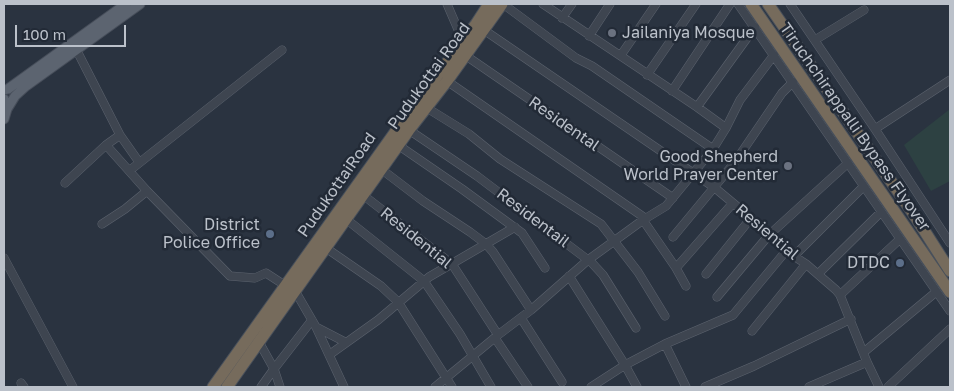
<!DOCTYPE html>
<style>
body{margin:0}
#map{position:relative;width:954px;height:391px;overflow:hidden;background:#2a3340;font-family:"Golos Text",sans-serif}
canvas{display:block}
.frame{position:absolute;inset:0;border:5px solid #bbc1ca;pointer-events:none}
.scale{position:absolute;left:15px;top:25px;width:111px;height:22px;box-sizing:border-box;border:2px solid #bbc1ca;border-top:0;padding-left:6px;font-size:15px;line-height:18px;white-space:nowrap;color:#bbc1ca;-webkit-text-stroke:4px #222a36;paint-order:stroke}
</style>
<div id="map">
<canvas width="954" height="391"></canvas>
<div class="frame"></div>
<div class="scale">100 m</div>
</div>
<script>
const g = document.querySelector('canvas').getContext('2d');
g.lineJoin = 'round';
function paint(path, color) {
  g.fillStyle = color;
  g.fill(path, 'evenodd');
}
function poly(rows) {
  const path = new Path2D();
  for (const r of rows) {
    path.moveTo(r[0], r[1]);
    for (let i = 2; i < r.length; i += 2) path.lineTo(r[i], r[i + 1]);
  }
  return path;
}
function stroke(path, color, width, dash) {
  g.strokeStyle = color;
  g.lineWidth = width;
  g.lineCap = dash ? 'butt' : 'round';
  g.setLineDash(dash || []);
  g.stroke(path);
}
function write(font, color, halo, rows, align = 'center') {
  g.font = font + ' "Golos Text",sans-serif';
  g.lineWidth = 5;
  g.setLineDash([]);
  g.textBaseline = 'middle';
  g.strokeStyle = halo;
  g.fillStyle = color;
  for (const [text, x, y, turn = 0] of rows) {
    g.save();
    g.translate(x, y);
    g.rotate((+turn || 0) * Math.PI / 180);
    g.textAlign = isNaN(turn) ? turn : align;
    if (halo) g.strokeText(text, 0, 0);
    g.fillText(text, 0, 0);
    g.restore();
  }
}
paint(poly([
 [950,109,950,181,931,191,904,145]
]), '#2d4142');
const minor = poly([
 [447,4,463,41],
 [503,4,576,58,592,66,713,149],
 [543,4,697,107,755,27],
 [738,4,950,311],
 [790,4,875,129,950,243],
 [562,18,572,4],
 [484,30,715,188,751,218,786,251,806,264,836,290,840,295,867,362,879,387],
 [589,36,610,4],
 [815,40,864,10],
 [76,49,120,135,139,162],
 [462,53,673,198],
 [621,55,656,4],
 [647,75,696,4],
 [447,81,645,218],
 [672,91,730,4],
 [697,107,726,128],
 [427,108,469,134,500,159,601,224,638,272,665,316],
 [875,129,950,80],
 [409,130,477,176,592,263,603,275,636,328],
 [106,145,147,191,230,276,255,278,266,273,286,286],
 [398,145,462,189,522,233,545,268],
 [381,169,423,201,470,232,486,244,493,252,531,310],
 [129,171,282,50],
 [65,183,106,145,120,135],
 [363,195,452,264,498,335],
 [346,219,424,281,460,334,491,387],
 [643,220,676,268,686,286],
 [102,224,125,209,147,191],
 [673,237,735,162,782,93,793,82],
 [326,248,381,286,398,302,452,387],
 [794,256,863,187],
 [4,258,73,387],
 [676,268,733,203],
 [706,274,751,218],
 [818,274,881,212],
 [569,276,625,365,637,387],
 [294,289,316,327,344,387],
 [840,295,900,239],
 [717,297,769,235,848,163],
 [521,318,562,382],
 [316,327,345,342],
 [752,331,806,264],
 [495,338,528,387],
 [259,342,274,369,312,320],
 [665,344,686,387],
 [864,352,936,292],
 [329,355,378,320,429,277,515,227],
 [21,383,24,387],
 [261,387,274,369,280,387],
 [435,387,498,335,531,310,588,260,643,220,666,206,713,149,726,128,740,100,774,55],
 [591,387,625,365,665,344,733,315,786,251],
 [705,387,754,366,851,319],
 [809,387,867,362],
 [888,387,950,329]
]);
const major = poly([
 [4,90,8,89,126,4],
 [4,99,7,109,4,119],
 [7,109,15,96,26,86,140,4]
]);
const highway = poly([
 [751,4,950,292],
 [768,4,913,213,950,271],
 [213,387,401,124,476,24,489,4],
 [227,387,409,130,447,81,502,4]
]);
stroke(minor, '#5c636e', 9);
stroke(major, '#474e5a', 11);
stroke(highway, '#48505b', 13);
stroke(minor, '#3e4550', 8);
stroke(major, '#5c6470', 9);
stroke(highway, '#766b5c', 11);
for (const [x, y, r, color] of [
 [612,33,5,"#6b7280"],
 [788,166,5,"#6b7280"],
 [270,234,5,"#5c6f8a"],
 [900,263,5,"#5c6f8a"]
]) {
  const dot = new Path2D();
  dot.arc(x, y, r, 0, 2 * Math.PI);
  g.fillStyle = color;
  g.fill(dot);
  stroke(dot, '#222a36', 2);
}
write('16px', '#bbc1ca', '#222a36', [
 ["Jailaniya Mosque",622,33,"left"],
 ["Good Shepherd",778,157],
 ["World Prayer Center",778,175],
 ["District",260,225],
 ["Police Office",260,243],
 ["DTDC",890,263]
], 'right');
write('16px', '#bbc1ca', '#222a36', [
 ["Pudukottai Road",429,76,-54],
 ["Residental",564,124,35],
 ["Tiruchchirappalli Bypass Flyover",855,127,55],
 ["PudukottaiRoad",337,185,-55],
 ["Residentail",533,218,37],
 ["Resiential",767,232,40],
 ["Residential",416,238,39]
]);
</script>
